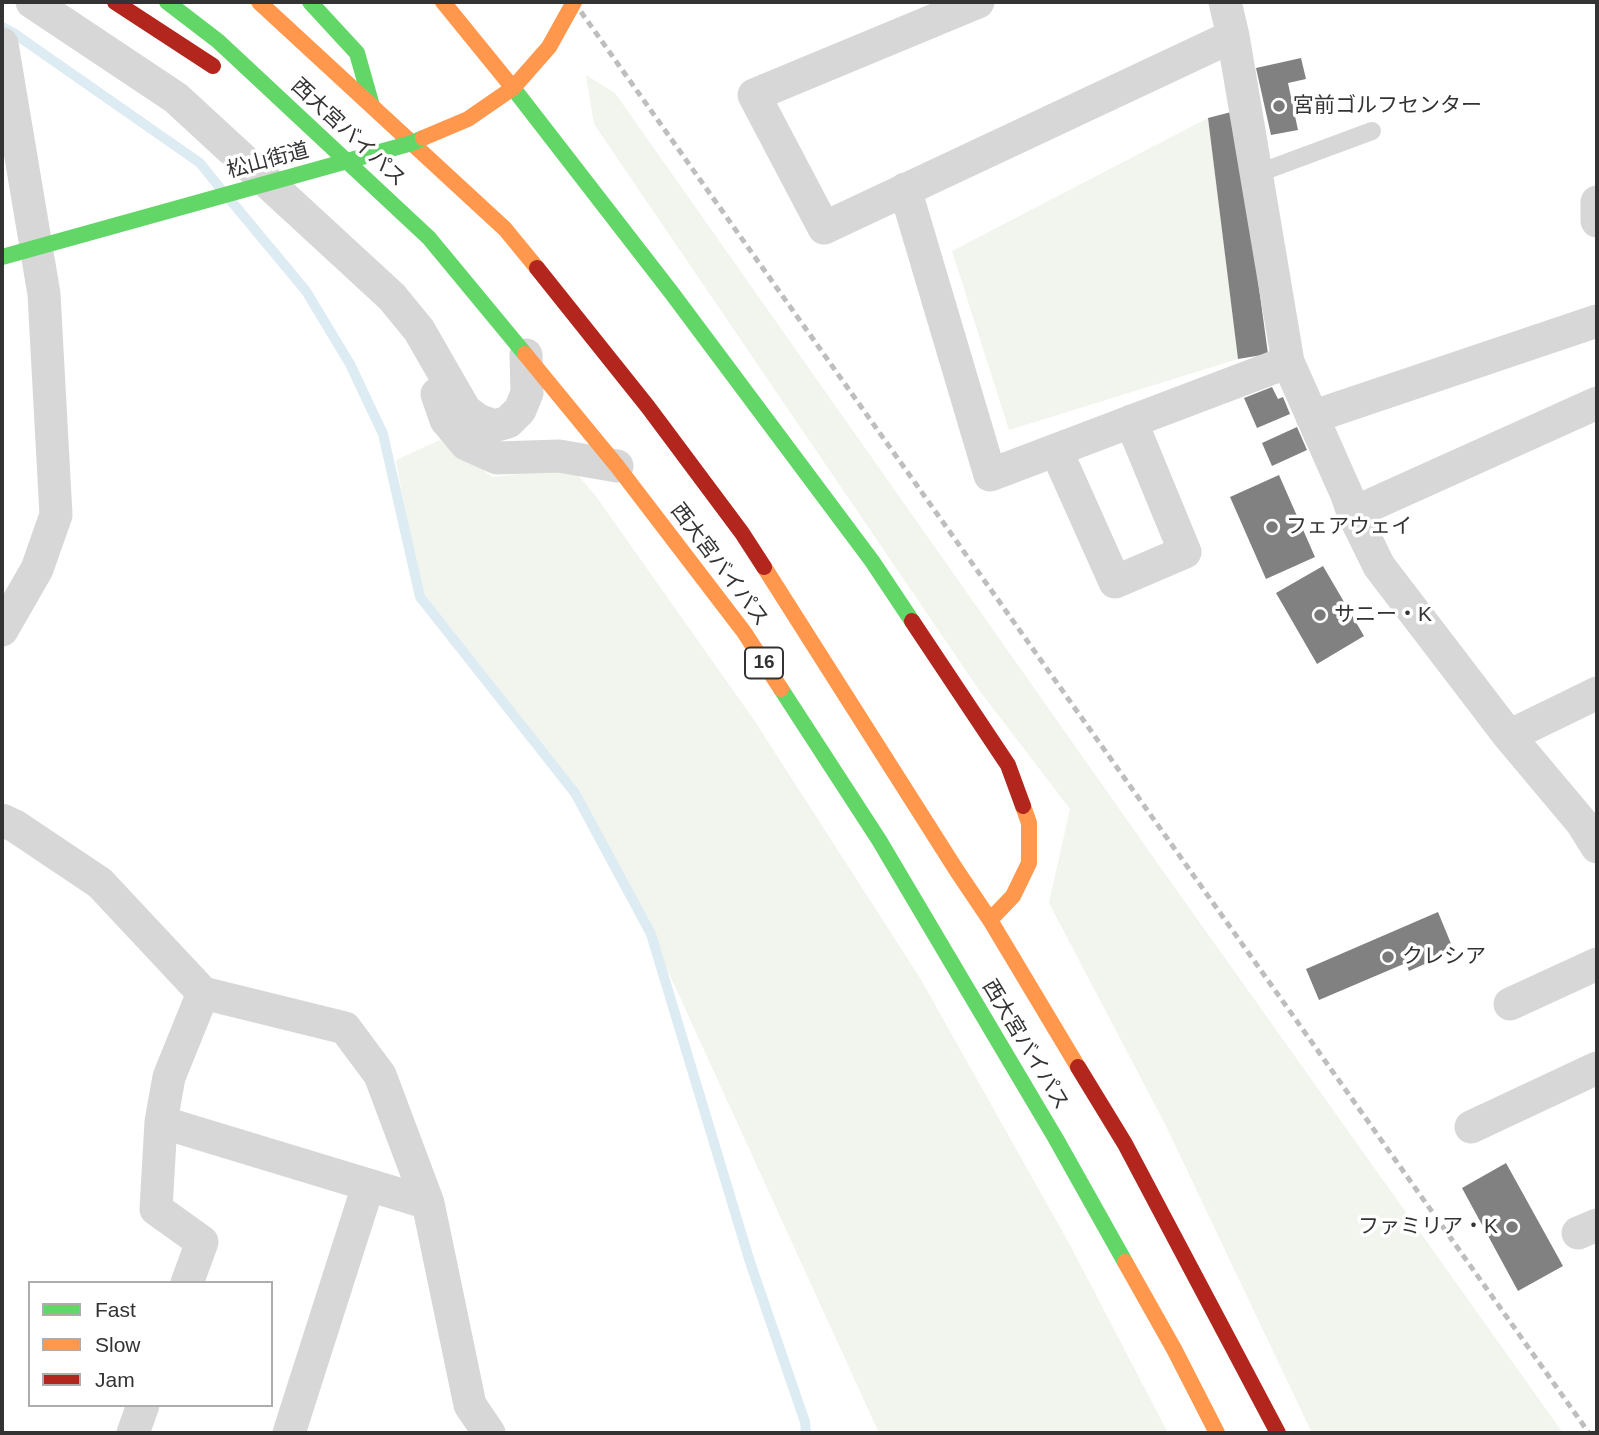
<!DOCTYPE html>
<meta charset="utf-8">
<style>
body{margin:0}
#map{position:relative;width:1599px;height:1435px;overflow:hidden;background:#fff;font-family:Helvetica,sans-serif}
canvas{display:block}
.frame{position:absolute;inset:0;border:4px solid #333;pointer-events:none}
.legend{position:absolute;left:28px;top:1281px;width:245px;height:126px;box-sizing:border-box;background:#fff;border:2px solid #adadad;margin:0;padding:9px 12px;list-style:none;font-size:21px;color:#333}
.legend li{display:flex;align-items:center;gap:14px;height:35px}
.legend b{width:35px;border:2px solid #adadad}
</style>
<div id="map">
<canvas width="1599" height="1435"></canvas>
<div class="frame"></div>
<ul class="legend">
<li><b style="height:9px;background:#63d668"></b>Fast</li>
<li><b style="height:9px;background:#ff974d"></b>Slow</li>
<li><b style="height:9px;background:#b3261e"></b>Jam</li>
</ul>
</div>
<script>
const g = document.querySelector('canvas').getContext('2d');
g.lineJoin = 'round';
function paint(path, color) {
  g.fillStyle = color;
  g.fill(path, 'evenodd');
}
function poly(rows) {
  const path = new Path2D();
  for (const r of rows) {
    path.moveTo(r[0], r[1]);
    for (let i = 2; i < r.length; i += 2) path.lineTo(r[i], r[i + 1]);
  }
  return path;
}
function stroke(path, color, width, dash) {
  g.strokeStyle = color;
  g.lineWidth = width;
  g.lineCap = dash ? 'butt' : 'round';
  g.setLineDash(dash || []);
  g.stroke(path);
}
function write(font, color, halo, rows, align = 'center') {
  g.font = font + ' Helvetica,"Noto Sans JP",sans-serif';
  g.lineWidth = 7;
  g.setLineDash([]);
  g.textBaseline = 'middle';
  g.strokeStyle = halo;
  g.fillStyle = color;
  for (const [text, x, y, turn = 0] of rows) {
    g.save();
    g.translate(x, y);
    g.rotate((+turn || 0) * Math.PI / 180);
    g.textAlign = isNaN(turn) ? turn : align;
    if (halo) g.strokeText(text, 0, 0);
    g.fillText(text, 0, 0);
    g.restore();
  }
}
paint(poly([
 [586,75,615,93,1163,871,1563,1433,1312,1433,1166,1126,1049,903,1070,809,979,690,594,124],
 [1208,118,1238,359,1009,430,952,251],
 [440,440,493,477,572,468,595,495,754,720,920,978,1070,1245,1168,1433,879,1433,651,934,575,793,420,597,396,460]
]), '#f1f5ed');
stroke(poly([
 [2,27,15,34,200,163,220,188],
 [232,202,306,291,350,364,383,434,420,597,575,793,651,934,750,1262,805,1422,806,1433]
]), '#ddebf3', 10);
paint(poly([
 [1301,58,1306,79,1288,83,1298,130,1271,135,1256,68],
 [1235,111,1268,354,1238,359,1208,118],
 [1272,387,1278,399,1283,397,1290,414,1257,428,1244,398],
 [1297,427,1307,450,1272,466,1262,443],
 [1279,475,1315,557,1266,579,1230,497],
 [1323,566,1364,636,1317,664,1276,593],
 [1438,912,1454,951,1409,971,1406,963,1319,1000,1306,969],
 [1506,1163,1563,1266,1518,1291,1462,1188]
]), '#818181');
stroke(poly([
 [1256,174,1372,131]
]), '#d7d7d7', 18);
stroke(poly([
 [32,2,176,98,392,297,419,330,465,410,478,420,494,426,508,422,520,410,527,393,526,355],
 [978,2,754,95,824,228,1233,36],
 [1225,2,1233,36,1288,362,1347,495,1353,513,1379,566,1509,736,1582,823,1597,847],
 [2,44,44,294,56,515,37,569,2,630],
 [905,189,990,475,1288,362],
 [1597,202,1597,221],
 [437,394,446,420,466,444,497,458,559,456,617,466],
 [1312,417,1597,321],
 [1056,450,1115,582,1185,552,1131,421],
 [1353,513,1597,403],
 [1509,736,1597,693],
 [2,820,15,826,100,883,203,993,345,1028,380,1075,428,1203,470,1405,489,1433],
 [1510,1004,1597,964],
 [161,1122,428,1203],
 [1471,1127,1597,1068],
 [1578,1233,1597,1225],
 [187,1283,202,1242,156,1209,161,1122,169,1077,203,993],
 [133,1433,143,1405],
 [289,1433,368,1186]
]), '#d7d7d7', 33);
stroke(poly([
 [167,2,218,41,429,238,525,354],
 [310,2,357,53,372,106],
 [513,88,671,292,872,561,912,621],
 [781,689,879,840,1056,1139,1125,1262]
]), '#63d668', 16);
stroke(poly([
 [259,2,505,229,537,268],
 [443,2,513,88],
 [525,354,617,466,744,632,781,689],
 [764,567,957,871,990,920,1078,1067],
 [990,920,1013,896,1029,863,1029,823,1023,806],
 [1125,1262,1174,1349,1217,1433]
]), '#ff974d', 16);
stroke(poly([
 [115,2,213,66],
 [537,268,648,407,742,533,764,567],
 [912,621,1008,765,1023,806],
 [1078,1067,1125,1144,1278,1433]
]), '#b3261e', 16);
stroke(poly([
 [574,2,1589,1433]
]), '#bebebe', 5, [7, 5]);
stroke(poly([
 [2,257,412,143,423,138]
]), '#63d668', 16);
stroke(poly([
 [423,138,468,119,513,88,549,47,574,2]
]), '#ff974d', 16);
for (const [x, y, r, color] of [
 [1279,106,7,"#7a7a7a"],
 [1272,527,7,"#7a7a7a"],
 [1320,615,7,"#7a7a7a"],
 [1388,957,7,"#7a7a7a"],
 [1512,1227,7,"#7a7a7a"]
]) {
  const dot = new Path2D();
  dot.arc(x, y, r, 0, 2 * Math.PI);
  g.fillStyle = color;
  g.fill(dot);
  stroke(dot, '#fff', 2.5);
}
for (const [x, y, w] of [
 [764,663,38]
]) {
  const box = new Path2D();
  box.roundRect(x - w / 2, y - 15.5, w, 31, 5);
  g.fillStyle = '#fff';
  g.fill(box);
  stroke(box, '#333', 2);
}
write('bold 19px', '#333', null, [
 ["16",764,663]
]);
write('21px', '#333', '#fff', [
 ["宮前ゴルフセンター",1293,106],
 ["フェアウェイ",1286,527],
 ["サニー・K",1334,615],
 ["クレシア",1402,957],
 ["ファミリア・K",1498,1227,"right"]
], 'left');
write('21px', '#333', '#fff', [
 ["西大宮バイパス",348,133,43],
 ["松山街道",268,161,-15],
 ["西大宮バイパス",719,565,53],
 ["西大宮バイパス",1025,1045,59]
]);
</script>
